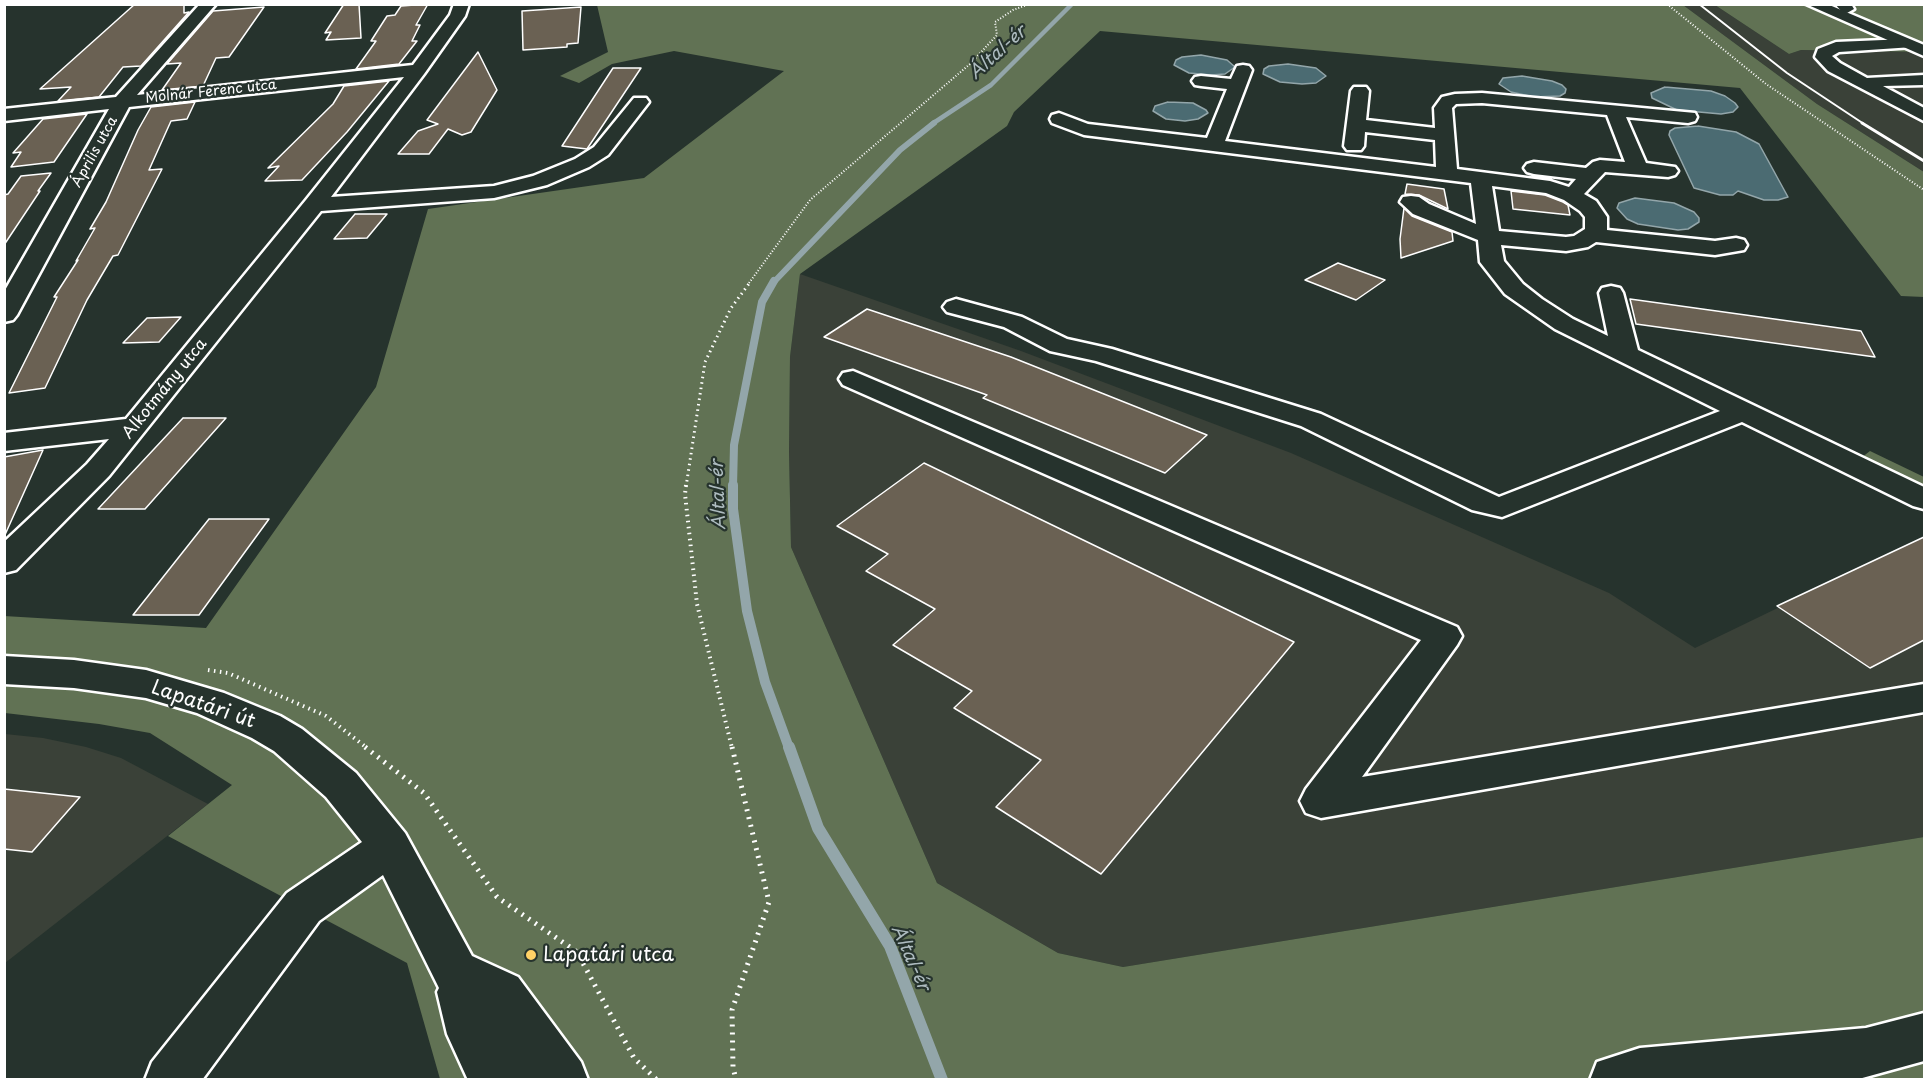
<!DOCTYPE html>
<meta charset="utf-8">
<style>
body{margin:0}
#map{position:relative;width:1929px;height:1084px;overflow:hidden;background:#26332d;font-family:"Playpen Sans",sans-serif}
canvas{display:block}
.frame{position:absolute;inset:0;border:6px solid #fff;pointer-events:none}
</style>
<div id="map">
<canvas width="1929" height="1084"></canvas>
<div class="frame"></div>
</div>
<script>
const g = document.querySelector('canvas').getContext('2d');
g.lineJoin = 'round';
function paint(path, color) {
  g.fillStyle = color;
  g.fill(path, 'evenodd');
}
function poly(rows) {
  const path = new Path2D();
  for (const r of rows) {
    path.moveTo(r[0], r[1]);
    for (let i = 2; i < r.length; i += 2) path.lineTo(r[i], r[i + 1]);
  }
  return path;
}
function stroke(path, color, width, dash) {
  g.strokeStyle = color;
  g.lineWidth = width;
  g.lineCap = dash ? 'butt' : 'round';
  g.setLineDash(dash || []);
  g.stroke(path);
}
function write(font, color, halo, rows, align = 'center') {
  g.font = font + ' "Playpen Sans",sans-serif';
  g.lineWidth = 4.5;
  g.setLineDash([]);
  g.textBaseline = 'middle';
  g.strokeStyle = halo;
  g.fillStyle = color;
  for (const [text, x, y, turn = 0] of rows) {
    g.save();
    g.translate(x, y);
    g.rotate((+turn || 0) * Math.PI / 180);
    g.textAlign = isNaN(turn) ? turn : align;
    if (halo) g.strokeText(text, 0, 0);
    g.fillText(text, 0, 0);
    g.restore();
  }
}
paint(poly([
 [1683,5,1715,5,1789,54,1801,50,1917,52,1924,55,1924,172,1817,104],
 [800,274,1021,351,1291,453,1609,593,1695,648,1910,544,1924,551,1924,837,1123,967,1058,953,937,883,791,547,789,452,790,357],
 [5,734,43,738,86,747,121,758,208,804,5,963]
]), '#3a4138');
paint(poly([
 [597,5,1683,5,1817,104,1924,172,1924,297,1901,296,1740,88,1100,31,1014,112,1007,126,800,274,790,357,789,452,791,547,937,883,1058,953,1123,967,1924,837,1924,1079,440,1079,407,963,168,836,232,785,150,733,99,724,5,713,4,616,206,628,376,387,428,209,644,178,784,71,674,51,612,64,579,83,560,76,608,52],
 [1715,5,1924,5,1924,52,1801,50,1789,54],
 [1870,451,1924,477,1924,510,1844,471]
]), '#617254');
const water = poly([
 [1201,55,1227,60,1235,67,1225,74,1211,75,1189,73,1174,65,1176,60,1182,57,1201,55],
 [1288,64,1316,68,1326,76,1316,83,1302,84,1280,82,1263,74,1264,69,1269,66,1288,64],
 [1522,76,1552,81,1562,85,1566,89,1565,93,1560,96,1534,97,1511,92,1499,84,1503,78,1522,76],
 [1665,87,1711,91,1725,96,1735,103,1738,107,1733,112,1721,114,1677,110,1652,98,1651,93,1665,87],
 [1168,102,1193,103,1206,110,1208,113,1198,119,1185,121,1166,119,1153,111,1155,106,1168,102],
 [1698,126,1736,132,1759,144,1788,197,1778,200,1764,200,1738,191,1733,195,1720,195,1694,188,1669,135,1670,131,1675,128,1698,126],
 [1635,198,1674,203,1694,212,1699,218,1699,222,1688,229,1678,230,1638,224,1627,219,1617,208,1619,203,1635,198]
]);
paint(water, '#4b6b72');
stroke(water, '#93a6aa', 1.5);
stroke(poly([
 [932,124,991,85,1072,4]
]), '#93a6aa', 4.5);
stroke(poly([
 [773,283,900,150,934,123]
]), '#93a6aa', 6);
stroke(poly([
 [733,487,734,445,762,302,774,281]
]), '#93a6aa', 8);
stroke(poly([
 [733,485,733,509,747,611,765,682,789,748]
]), '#93a6aa', 10);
stroke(poly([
 [789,747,818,828,890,946,942,1080]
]), '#93a6aa', 12);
const building = poly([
 [135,4,184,4,184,13,189,12,141,66,123,67,99,97,58,101,71,87,40,89,135,4],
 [344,4,359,4,361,38,326,40,331,32,325,33,344,4],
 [428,4,416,25,420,25,412,41,417,41,399,64,356,69,376,41,371,41,387,16,395,15,401,6,428,4],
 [264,7,229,57,216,58,203,86,162,90,181,63,167,64,213,11,264,7],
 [581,7,578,43,567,44,567,47,523,50,522,11,581,7],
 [478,52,497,90,471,132,462,135,448,129,429,154,398,154,418,131,438,124,427,120,478,52],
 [613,68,641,68,587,149,562,146,613,68],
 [389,81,347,132,302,180,265,181,279,166,268,168,333,104,344,86,389,81],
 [195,102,187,119,171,121,149,170,162,169,118,255,113,256,87,300,45,388,9,393,57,297,54,297,78,260,76,261,95,228,90,229,106,202,138,130,151,107,195,102],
 [87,114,54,162,11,167,21,152,13,153,43,119,87,114],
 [51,173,38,191,40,191,4,245,4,195,8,194,21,176,51,173],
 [1407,184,1444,189,1448,209,1419,195,1405,194,1407,184],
 [1511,191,1545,195,1563,202,1568,205,1570,215,1513,209,1511,191],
 [1404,208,1412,216,1452,232,1453,241,1401,258,1400,239,1404,208],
 [355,214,387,214,367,238,334,239,355,214],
 [1338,263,1385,280,1356,300,1305,280,1338,263],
 [1630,299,1861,331,1875,357,1636,324,1630,299],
 [867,309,1011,357,1207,435,1165,473,983,398,987,395,824,337,867,309],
 [181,317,159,342,123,343,147,318,181,317],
 [183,418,226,418,145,509,98,509,183,418],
 [43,450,4,537,4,457,43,450],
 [924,463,1294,642,1101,874,996,807,1041,760,954,708,972,691,893,645,935,609,866,571,888,554,837,526,924,463],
 [209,519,269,519,199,615,133,615,209,519],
 [1924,537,1924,640,1870,668,1777,606,1924,537],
 [4,789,80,797,32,852,4,849,4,789]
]);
paint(building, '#6a6153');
stroke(building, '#fff', 1.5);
const minor = poly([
 [200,4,216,4,137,95,413,65,450,15,454,4,469,4,465,16,424,74,331,197,494,186,533,176,575,159,594,147,634,98,646,98,649,102,608,155,589,167,547,185,494,198,321,211,109,476,16,570,4,573,4,542,87,464,109,439,4,451,4,433,126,419,306,200,404,77,129,107,17,315,13,320,4,322,4,292,109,109,4,121,4,109,116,97,200,4],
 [1835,4,1851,4,1854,9,1847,13,1842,12,1835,4],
 [1907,39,1915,44,1913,47,1839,52,1832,56,1840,63,1867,78,1924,75,1924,85,1883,86,1924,108,1924,121,1828,71,1815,57,1818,49,1836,42,1907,39],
 [1243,65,1249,66,1252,70,1225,141,1436,167,1435,140,1365,132,1364,146,1361,150,1347,150,1344,146,1351,91,1354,87,1366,87,1369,91,1366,120,1435,128,1434,108,1442,97,1455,94,1482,93,1695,113,1697,117,1695,121,1688,123,1626,117,1646,163,1675,167,1678,171,1675,175,1668,177,1605,172,1584,194,1596,201,1607,217,1607,230,1715,241,1736,238,1744,240,1747,245,1744,250,1715,255,1596,242,1588,247,1566,251,1501,245,1504,261,1523,284,1542,299,1573,319,1608,336,1599,293,1602,288,1611,286,1620,288,1623,293,1638,350,1924,487,1924,509,1913,506,1742,422,1502,517,1472,510,1301,426,1096,361,1050,351,1004,327,947,312,943,307,947,302,956,299,1022,317,1067,339,1112,349,1321,414,1499,497,1720,411,1555,329,1505,294,1480,262,1478,240,1413,214,1400,202,1403,197,1411,196,1419,197,1429,204,1476,224,1471,183,1084,135,1052,123,1050,119,1052,115,1059,113,1088,124,1207,138,1227,89,1201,86,1195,85,1192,81,1195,77,1201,76,1231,79,1237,66,1243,65],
 [1482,103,1607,115,1625,162,1600,160,1593,162,1586,168,1534,162,1527,164,1524,168,1527,172,1534,174,1576,179,1569,187,1550,181,1457,169,1452,108,1456,104,1482,103],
 [1492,186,1546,193,1564,200,1580,211,1585,217,1585,229,1574,236,1566,237,1499,231,1492,186],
 [853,371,1457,627,1462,636,1457,645,1362,777,1924,684,1924,712,1321,818,1306,813,1300,801,1306,789,1421,640,843,385,839,379,843,373,853,371],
 [4,656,74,660,146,670,224,693,280,716,302,729,356,773,405,833,472,956,518,977,581,1062,588,1080,468,1080,447,1034,437,992,439,988,383,875,319,921,202,1080,145,1080,152,1062,287,893,362,842,326,797,274,751,252,738,197,713,146,698,74,688,4,684,4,656]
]);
const major = poly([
 [1806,4,1827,4,1924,45,1924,56,1806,4],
 [1924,1013,1924,1061,1855,1080,1590,1080,1597,1062,1640,1048,1866,1028,1924,1013]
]);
stroke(minor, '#fff', 5);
stroke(major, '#fff', 5);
stroke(poly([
 [1667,4,1766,84,1924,190],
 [749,283,810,200,970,64,997,35,995,22,1013,10,1030,4]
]), '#fff', 2, [1, 2]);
stroke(poly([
 [686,487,705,362,731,308,751,281]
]), '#fff', 3, [1.5, 4]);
stroke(poly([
 [686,485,685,494,697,604,732,748],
 [208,670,228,673,326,716,367,748]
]), '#fff', 4, [1.5, 4.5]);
stroke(poly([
 [365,747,424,793,497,897,577,952,634,1058,657,1080],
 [732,747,769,902,732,1010,733,1067,736,1080]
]), '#fff', 5, [2, 6]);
paint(minor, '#26332d');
paint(major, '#26332d');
stroke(poly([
 [1699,4,1787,73,1864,124]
]), '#fff', 2);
stroke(poly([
 [1862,123,1924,161]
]), '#fff', 3);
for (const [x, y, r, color] of [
 [531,955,6,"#ffd166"]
]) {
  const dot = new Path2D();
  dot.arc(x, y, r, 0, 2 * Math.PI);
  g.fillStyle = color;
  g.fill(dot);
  stroke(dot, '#26332d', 2);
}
write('14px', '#fff', '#26332d', [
 ["Molnár Ferenc utca",211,92,-6],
 ["Április utca",95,152,-61]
]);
write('16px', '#fff', '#26332d', [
 ["Alkotmány utca",165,389,-51]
]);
write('italic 18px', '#aebcc0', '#26332d', [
 ["Által-ér",998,53,-42],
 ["Által-ér",719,495,-92],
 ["Által-ér",910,958,66]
]);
write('20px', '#fff', '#26332d', [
 ["Lapatári út",203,705,19]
]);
write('20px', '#fff', '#26332d', [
 ["Lapatári utca",543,955]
], 'left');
</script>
